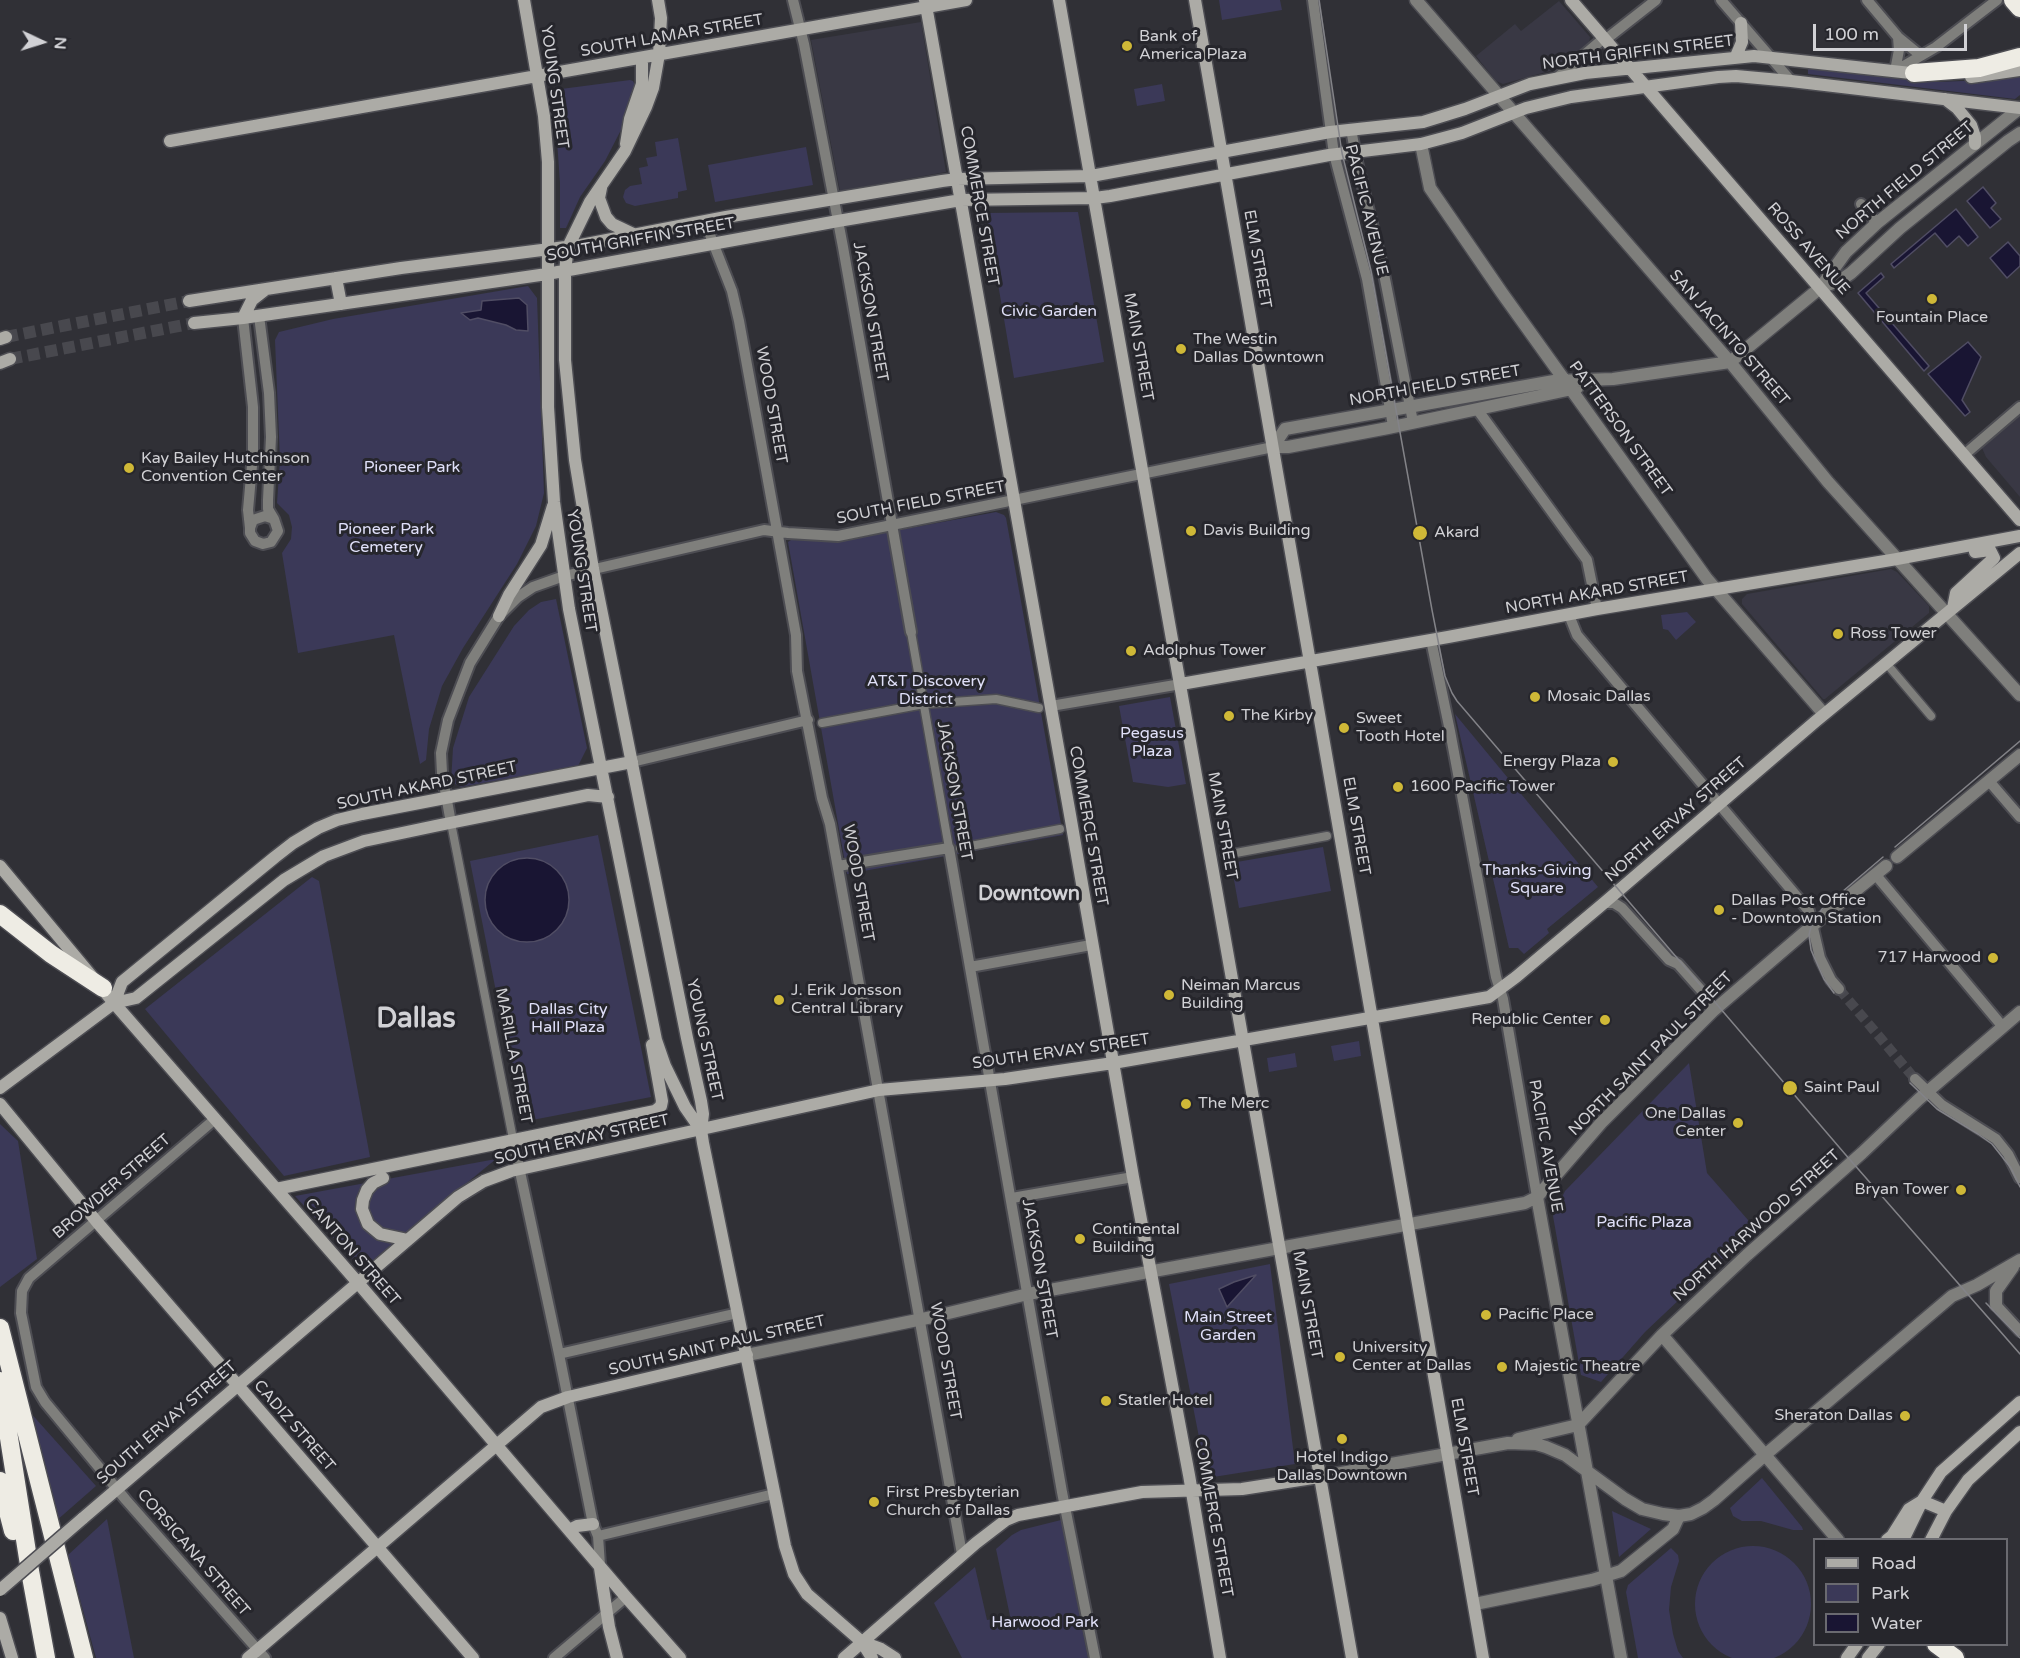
<!DOCTYPE html>
<style>
body{margin:0}
#map{position:relative;width:2020px;height:1658px;overflow:hidden;background:#303036;font-family:"Varela Round",sans-serif}
canvas{display:block}
.legend{position:absolute;left:1813px;top:1538px;width:195px;height:108px;box-sizing:border-box;background:#26262c;border:2px solid #6a6a70;margin:0;padding:8px 10px;list-style:none;font-size:18px;color:#d1d1d5}
.legend li{display:flex;align-items:center;gap:12px;height:30px}
.legend b{width:30px;border:2px solid #6a6a70}
.north{position:absolute;left:12px;top:12px;width:60px;height:60px;-webkit-text-stroke:4px #26262c;paint-order:stroke;rotate:94deg;font-size:16px;font-weight:700;line-height:24px;text-align:center;color:#d1d1d5}
.north::after{content:'';display:block;margin:auto;width:21px;height:27px;background:#d1d1d5;clip-path:polygon(50% 0,100% 100%,50% 72%,0 100%)}
.scale{position:absolute;left:1813px;top:24px;width:154px;height:27px;box-sizing:border-box;border:3px solid #d1d1d5;border-top:0;padding-left:8px;font-size:18px;line-height:21px;white-space:nowrap;color:#d1d1d5;-webkit-text-stroke:4px #26262c;paint-order:stroke}
</style>
<div id="map">
<canvas width="2020" height="1658"></canvas>
<ul class="legend">
<li><b style="height:8px;background:#acaba6"></b>Road</li>
<li><b style="height:16px;background:#3b3958"></b>Park</li>
<li><b style="height:16px;background:#191533"></b>Water</li>
</ul>
<div class="north">N</div>
<div class="scale">100 m</div>
</div>
<script>
const g = document.querySelector('canvas').getContext('2d');
g.lineJoin = 'round';
function paint(path, color) {
  g.fillStyle = color;
  g.fill(path, 'evenodd');
}
function poly(rows) {
  const path = new Path2D();
  for (const r of rows) {
    if (r.length === 3) {
      path.moveTo(r[0] + r[2], r[1]);
      path.arc(r[0], r[1], r[2], 0, 2 * Math.PI);
      continue;
    }
    path.moveTo(r[0], r[1]);
    for (let i = 2; i < r.length; i += 2) path.lineTo(r[i], r[i + 1]);
  }
  return path;
}
function stroke(path, color, width, dash) {
  g.strokeStyle = color;
  g.lineWidth = width;
  g.lineCap = dash ? 'butt' : 'round';
  g.setLineDash(dash || []);
  g.stroke(path);
}
function write(font, color, halo, rows, align = 'center') {
  g.font = font + ' "Varela Round",sans-serif';
  g.lineWidth = 6;
  g.setLineDash([]);
  g.textBaseline = 'middle';
  g.strokeStyle = halo;
  g.fillStyle = color;
  for (const [text, x, y, turn = 0] of rows) {
    g.save();
    g.translate(x, y);
    g.rotate((+turn || 0) * Math.PI / 180);
    g.textAlign = isNaN(turn) ? turn : align;
    if (halo) g.strokeText(text, 0, 0);
    g.fillText(text, 0, 0);
    g.restore();
  }
}
paint(poly([
 [1559,1,1590,37,1589,44,1560,68,1503,84,1496,81,1476,56,1515,24,1521,31],
 [921,22,946,172,840,191,811,40],
 [2020,414,2020,497,1986,457,1982,448],
 [1891,569,1897,572,1929,606,1929,613,1825,699,1823,699,1742,604,1742,599,1747,594]
]), '#393844');
paint(poly([
 [1219,0,1280,0,1282,10,1222,20],
 [1808,68,1936,82,1989,80,2020,75,2020,95,2015,99,1808,74],
 [630,80,633,81,636,87,622,128,605,161,580,197,566,228,560,228,560,183,554,98,561,89],
 [1162,84,1165,101,1137,106,1134,89],
 [678,138,687,190,678,192,678,198,635,206,626,203,623,197,625,190,630,186,642,184,639,168,648,166,646,158,657,156,655,142],
 [806,147,813,185,715,202,708,165],
 [1078,212,1104,362,1014,378,986,213],
 [528,286,537,298,544,493,536,526,517,564,463,648,442,686,429,729,426,760,420,764,394,635,298,653,282,553,291,539,292,527,289,515,277,503,280,460,275,340,279,332,333,319],
 [996,512,1004,515,1006,518,1063,835,847,874,788,542,791,540,840,541],
 [556,599,587,748,578,766,461,787,451,782,453,748,469,697,514,626,529,610,541,602],
 [1687,612,1696,622,1676,640,1668,630,1663,629,1661,615],
 [1170,697,1186,784,1168,787,1133,782,1119,706],
 [1455,714,1598,887,1547,929,1549,933,1524,954,1518,948,1509,948],
 [598,835,651,1097,522,1122,470,861],
 [532,859,546,863,557,872,565,884,560,926,549,935,536,941,521,942,507,937,485,895,490,881,518,860],
 [1323,847,1331,891,1239,908,1231,863],
 [312,877,319,881,370,1157,284,1176,145,1009],
 [1359,1041,1361,1056,1334,1061,1331,1046],
 [1295,1053,1297,1067,1269,1072,1267,1058],
 [1689,1063,1707,1173,1755,1228,1645,1332,1601,1382,1581,1375,1553,1216,1565,1191],
 [0,1124,18,1141,37,1259,0,1287],
 [496,1159,362,1269,295,1196],
 [1270,1264,1295,1464,1207,1478,1169,1284],
 [28,1410,96,1486,56,1521],
 [1762,1478,1802,1527,1803,1530,1793,1530,1761,1521,1742,1521,1733,1516,1730,1508],
 [1612,1511,1651,1529,1619,1557],
 [107,1519,134,1658,96,1658,68,1555],
 [1061,1520,1088,1658,962,1658,934,1603,975,1567,987,1620,1010,1616,996,1549,1012,1535,1021,1530],
 [1753,1604,58],
 [1671,1548,1678,1555,1679,1561,1671,1587,1669,1610,1673,1634,1678,1651,1683,1658,1638,1658,1626,1592,1628,1585]
]), '#3b3958');
const water = poly([
 [1983,187,1996,203,1991,208,2001,219,1990,228,1967,201,1983,187],
 [1956,209,1978,237,1968,246,1959,236,1947,247,1935,233,1894,268,1891,264,1956,209],
 [2008,242,2020,256,2020,266,2007,278,1990,258,2008,242],
 [1881,273,1884,277,1866,293,1929,366,1924,371,1858,293,1881,273],
 [519,298,527,305,528,331,516,330,506,325,478,318,470,320,461,313,481,310,482,301,519,298],
 [1968,342,1981,357,1962,400,1970,412,1965,416,1928,374,1968,342],
 [527,900,42],
 [1256,1275,1227,1307,1219,1289,1234,1282,1256,1275]
]);
paint(water, '#191533');
stroke(water, '#504d64', 1.5);
stroke(poly([
 [1839,989,1915,1079]
]), '#48484e', 10, [10, 5]);
stroke(poly([
 [6,337,189,301],
 [10,359,194,323]
]), '#48484e', 12, [12, 6]);
const pedestrian = poly([
 [911,632,949,848],
 [1886,663,1931,716],
 [822,723,924,704,996,699,1039,708],
 [451,823,513,1139],
 [960,848,1060,829],
 [1225,855,1327,836]
]);
const minor = poly([
 [793,0,804,44,843,247,911,632],
 [1313,0,1334,154,1367,279,1393,426],
 [1721,0,1791,81],
 [1867,0,1898,37,1920,55],
 [1605,40,1656,0],
 [1895,71,1936,47,1997,0],
 [1895,71,1899,50,1898,37],
 [1558,77,1604,38],
 [1351,129,1357,162,1384,274,1413,422],
 [1861,204,1877,223],
 [705,222,732,291,739,321,796,635,797,671,822,798,830,824,962,1554],
 [259,316,269,393,271,437,268,500,268,509,274,519],
 [243,318,253,407,253,454,248,510,250,528,250,533,255,541,263,544,271,542,278,531,274,519,265,516,253,520,250,528],
 [1477,409,1587,560,1597,609],
 [1964,455,2020,407],
 [1569,615,1577,635,1809,911,1820,958,1831,980,1839,989],
 [1431,640,1450,731,1496,977,1503,999,1537,1197],
 [1051,706,1181,684],
 [632,762,808,720],
 [1989,781,2020,817],
 [451,823,442,773,441,753,448,720,470,663,499,616,518,597,533,587,564,576,764,530,788,533,838,536,1273,447],
 [838,866,949,848,1062,1492,1095,1658],
 [1875,874,2003,1027],
 [1604,903,1614,903,1622,908,1669,960,1678,964,1709,999,1713,1011],
 [970,967,1091,945],
 [1915,1079,1942,1105,1996,1139,2008,1154,2020,1178],
 [215,1119,29,1278,22,1291,21,1313,36,1387,45,1402,126,1500,265,1658],
 [513,1139,559,1354,593,1524,598,1536,600,1565],
 [1012,1198,1133,1177],
 [1996,1305,2020,1331],
 [559,1354,738,1313],
 [598,1536,774,1494],
 [554,1658,626,1597]
]);
const tertiary = poly([
 [1416,0,1730,362,1828,482,2020,695],
 [1421,144,1430,188,1502,293,1707,579,1824,714],
 [1820,288,1846,252,1877,223,2020,108],
 [1273,447,1285,429,1554,381,1613,379,1730,362,1820,288,1841,280,1851,273,1900,228,2008,141,2020,133],
 [1273,447,1288,447,1388,428,1577,388],
 [1897,857,2020,755],
 [1537,1197,1621,1658],
 [1996,1305,1996,1291,2013,1267],
 [1662,1335,1838,1540],
 [747,1355,932,1317,1028,1294,1525,1203,1537,1197,1601,1123,1713,1011,1813,925,1886,866],
 [1518,1439,1578,1425,1662,1335,1747,1255,1862,1153,1919,1099,2020,1012],
 [1319,1477,1508,1443,1536,1444,1546,1447,1565,1455,1625,1499,1642,1509,1663,1514,1679,1516,1691,1514,1703,1508,1714,1500,1765,1455,1952,1296,1977,1285,2020,1260],
 [1475,1604,1592,1580,1621,1571,1673,1529,1679,1516]
]);
const secondary = poly([
 [524,0,544,116,548,162,548,407,554,502,569,609,656,1040,665,1066,685,1107,701,1130],
 [658,0,661,18,659,54,653,88,646,107,625,151,590,202,568,247,565,271,565,360,575,460,593,569,687,1038,701,1101,703,1114,701,1130,703,1143,785,1546,794,1574,807,1594,862,1642,872,1658],
 [925,0,1069,809,1133,1177,1189,1475,1220,1658],
 [1059,0,1352,1658],
 [1195,0,1483,1658],
 [1571,0,2020,520],
 [1736,56,1742,42,1741,23],
 [1971,77,2020,70],
 [1945,99,1957,108,1971,125,1975,137,1975,144],
 [170,141,966,0],
 [626,144,630,119,642,84,642,58],
 [601,188,599,198,606,217,612,224,633,234],
 [336,278,341,304],
 [189,301,401,268,581,245,726,217,942,181,957,179,1091,176,1330,132,1423,122,1465,109,1530,84,1585,73,1754,56,1920,74],
 [243,318,252,300,266,289],
 [194,323,243,318,547,274,838,221,961,200,1095,198,1110,196,1329,155,1421,144,1462,133,1526,108,1571,97,1718,77,1736,76,1791,81,2020,108],
 [0,339,6,337],
 [0,363,10,359],
 [1953,608,1956,593,1994,558,1990,550,1975,552],
 [499,616,509,595,541,545,553,506],
 [1181,684,1448,637,1597,609,1897,559,2020,536],
 [0,866,114,1003,359,1284,626,1597,680,1658],
 [114,1003,122,982,275,857,293,843,318,828,337,820,362,814,632,762],
 [0,1088,114,1003,136,998,284,880,324,856,364,841,435,826,588,795,608,797],
 [0,1104,97,1222,473,1658],
 [383,1178,373,1183,367,1190,363,1200,362,1209,368,1224,380,1234,408,1240],
 [276,1189,655,1111,661,1106,662,1101,652,1045],
 [82,1519,458,1197,484,1181,511,1171,879,1090,1005,1079,1113,1063,1489,997,1516,977,1604,903,1816,721,2020,553],
 [569,1530,577,1526,593,1524],
 [1887,1540,1892,1536,1909,1509,1922,1501,1946,1511],
 [1903,1540,1922,1501,1941,1472,2020,1402],
 [1931,1540,1946,1511,1968,1480,2020,1432],
 [600,1568,609,1627,617,1658],
 [0,1618,12,1658],
 [862,1642,881,1649,895,1658],
 [248,1658,541,1407,568,1397,747,1355],
 [844,1658,976,1543,1006,1520,1018,1515,1142,1492,1242,1489,1319,1477],
 [1847,1658,1857,1644],
 [1868,1658,1879,1644]
]);
const motorway = poly([
 [2013,0,2020,8],
 [1914,73,1979,68,2020,57],
 [0,914,51,954,103,988],
 [0,1328,84,1658],
 [0,1381,30,1571,46,1658],
 [0,1481,13,1531],
 [1936,1644,1955,1658]
]);
stroke(pedestrian, '#4d4d53', 11);
stroke(minor, '#4d4d53', 14);
stroke(tertiary, '#4d4d53', 15);
stroke(secondary, '#4d4d53', 15);
stroke(motorway, '#4d4d53', 21);
stroke(pedestrian, '#7f7f7c', 8);
stroke(minor, '#7f7f7c', 10);
stroke(tertiary, '#7f7f7c', 12);
stroke(secondary, '#acaba6', 12);
stroke(motorway, '#eeece4', 18);
stroke(poly([
 [1319,0,1342,153,1371,271,1432,610,1445,676,1452,693,1457,701,1845,1154,2020,1354],
 [1895,847,2020,741],
 [1834,993,1824,979,1811,950,1809,935,1811,927,1822,909,1883,857],
 [1910,1083,1937,1109,1978,1134,1992,1144,2011,1168,2020,1187],
 [1986,1303,2020,1338]
]), '#838388', 1.5);
const secondaryBridge = poly([
 [0,1590,82,1519]
]);
stroke(secondaryBridge, '#4d4d53', 15, []);
stroke(secondaryBridge, '#acaba6', 12);
for (const [x, y, r, color] of [
 [1127,46,6,"#cfb837"],
 [1932,299,6,"#cfb837"],
 [1181,349,6,"#cfb837"],
 [129,468,6,"#cfb837"],
 [1191,531,6,"#cfb837"],
 [1420,533,8,"#cfb837"],
 [1838,634,6,"#cfb837"],
 [1131,651,6,"#cfb837"],
 [1535,697,6,"#cfb837"],
 [1229,716,6,"#cfb837"],
 [1344,728,6,"#cfb837"],
 [1613,762,6,"#cfb837"],
 [1398,787,6,"#cfb837"],
 [1719,910,6,"#cfb837"],
 [1993,958,6,"#cfb837"],
 [1169,995,6,"#cfb837"],
 [779,1000,6,"#cfb837"],
 [1605,1020,6,"#cfb837"],
 [1790,1088,8,"#cfb837"],
 [1186,1104,6,"#cfb837"],
 [1738,1123,6,"#cfb837"],
 [1961,1190,6,"#cfb837"],
 [1080,1239,6,"#cfb837"],
 [1486,1315,6,"#cfb837"],
 [1340,1357,6,"#cfb837"],
 [1502,1367,6,"#cfb837"],
 [1106,1401,6,"#cfb837"],
 [1905,1416,6,"#cfb837"],
 [1342,1439,6,"#cfb837"],
 [874,1502,6,"#cfb837"]
]) {
  const dot = new Path2D();
  dot.arc(x, y, r, 0, 2 * Math.PI);
  g.fillStyle = color;
  g.fill(dot);
  stroke(dot, '#26262c', 2);
}
write('16px', '#d1d1d5', '#26262c', [
 ["SOUTH LAMAR STREET",672,36,-10],
 ["NORTH GRIFFIN STREET",1638,53,-7],
 ["YOUNG STREET",554,87,82],
 ["NORTH FIELD STREET",1905,181,-40],
 ["COMMERCE STREET",979,206,80],
 ["PACIFIC AVENUE",1366,210,76],
 ["SOUTH GRIFFIN STREET",641,240,-10],
 ["ROSS AVENUE",1808,249,49],
 ["ELM STREET",1257,259,80],
 ["JACKSON STREET",870,312,80],
 ["SAN JACINTO STREET",1729,338,49],
 ["MAIN STREET",1138,347,80],
 ["NORTH FIELD STREET",1435,386,-10],
 ["WOOD STREET",771,405,80],
 ["PATTERSON STREET",1620,429,54],
 ["SOUTH FIELD STREET",921,503,-11],
 ["YOUNG STREET",581,571,81],
 ["NORTH AKARD STREET",1597,593,-10],
 ["SOUTH AKARD STREET",427,786,-12],
 ["JACKSON STREET",954,791,80],
 ["NORTH ERVAY STREET",1676,820,-41],
 ["COMMERCE STREET",1088,826,80],
 ["MAIN STREET",1222,826,80],
 ["ELM STREET",1356,826,80],
 ["WOOD STREET",858,883,80],
 ["YOUNG STREET",704,1040,78],
 ["SOUTH ERVAY STREET",1061,1052,-8],
 ["NORTH SAINT PAUL STREET",1651,1054,-45],
 ["MARILLA STREET",513,1056,79],
 ["SOUTH ERVAY STREET",582,1140,-13],
 ["PACIFIC AVENUE",1545,1146,80],
 ["BROWDER STREET",112,1187,-41],
 ["NORTH HARWOOD STREET",1757,1226,-42],
 ["CANTON STREET",352,1252,49],
 ["JACKSON STREET",1039,1269,80],
 ["MAIN STREET",1307,1305,80],
 ["SOUTH SAINT PAUL STREET",717,1346,-13],
 ["WOOD STREET",945,1361,80],
 ["SOUTH ERVAY STREET",167,1423,-41],
 ["CADIZ STREET",294,1426,49],
 ["ELM STREET",1464,1447,80],
 ["COMMERCE STREET",1213,1517,80],
 ["CORSICANA STREET",193,1553,49]
]);
write('16px', '#d1d1d5', '#26262c', [
 ["Bank of",1139,37],
 ["America Plaza",1139,55],
 ["Fountain Place",1932,318,"center"],
 ["The Westin",1193,340],
 ["Dallas Downtown",1193,358],
 ["Kay Bailey Hutchinson",141,459],
 ["Convention Center",141,477],
 ["Davis Building",1203,531],
 ["Akard",1434,533],
 ["Ross Tower",1850,634],
 ["Adolphus Tower",1143,651],
 ["Mosaic Dallas",1547,697],
 ["The Kirby",1241,716],
 ["Sweet",1356,719],
 ["Tooth Hotel",1356,737],
 ["Energy Plaza",1601,762,"right"],
 ["1600 Pacific Tower",1410,787],
 ["Dallas Post Office",1731,901],
 ["- Downtown Station",1731,919],
 ["717 Harwood",1981,958,"right"],
 ["Neiman Marcus",1181,986],
 ["Building",1181,1004],
 ["J. Erik Jonsson",791,991],
 ["Central Library",791,1009],
 ["Republic Center",1593,1020,"right"],
 ["Saint Paul",1804,1088],
 ["The Merc",1198,1104],
 ["One Dallas",1726,1114,"right"],
 ["Center",1726,1132,"right"],
 ["Bryan Tower",1949,1190,"right"],
 ["Continental",1092,1230],
 ["Building",1092,1248],
 ["Pacific Place",1498,1315],
 ["University",1352,1348],
 ["Center at Dallas",1352,1366],
 ["Majestic Theatre",1514,1367],
 ["Statler Hotel",1118,1401],
 ["Sheraton Dallas",1893,1416,"right"],
 ["Hotel Indigo",1342,1458,"center"],
 ["Dallas Downtown",1342,1476,"center"],
 ["First Presbyterian",886,1493],
 ["Church of Dallas",886,1511]
], 'left');
write('16px', '#e0e0f9', '#26262c', [
 ["Civic Garden",1049,312],
 ["Pioneer Park",412,468],
 ["Pioneer Park",386,530],
 ["Cemetery",386,548],
 ["AT&T Discovery",926,682],
 ["District",926,700],
 ["Pegasus",1152,734],
 ["Plaza",1152,752],
 ["Thanks-Giving",1537,871],
 ["Square",1537,889],
 ["Dallas City",568,1010],
 ["Hall Plaza",568,1028],
 ["Pacific Plaza",1644,1223],
 ["Main Street",1228,1318],
 ["Garden",1228,1336],
 ["Harwood Park",1045,1623]
]);
write('bold 20px', '#d1d1d5', '#26262c', [
 ["Downtown",1029,895]
]);
write('bold 28px', '#d1d1d5', '#26262c', [
 ["Dallas",416,1020]
]);
</script>
